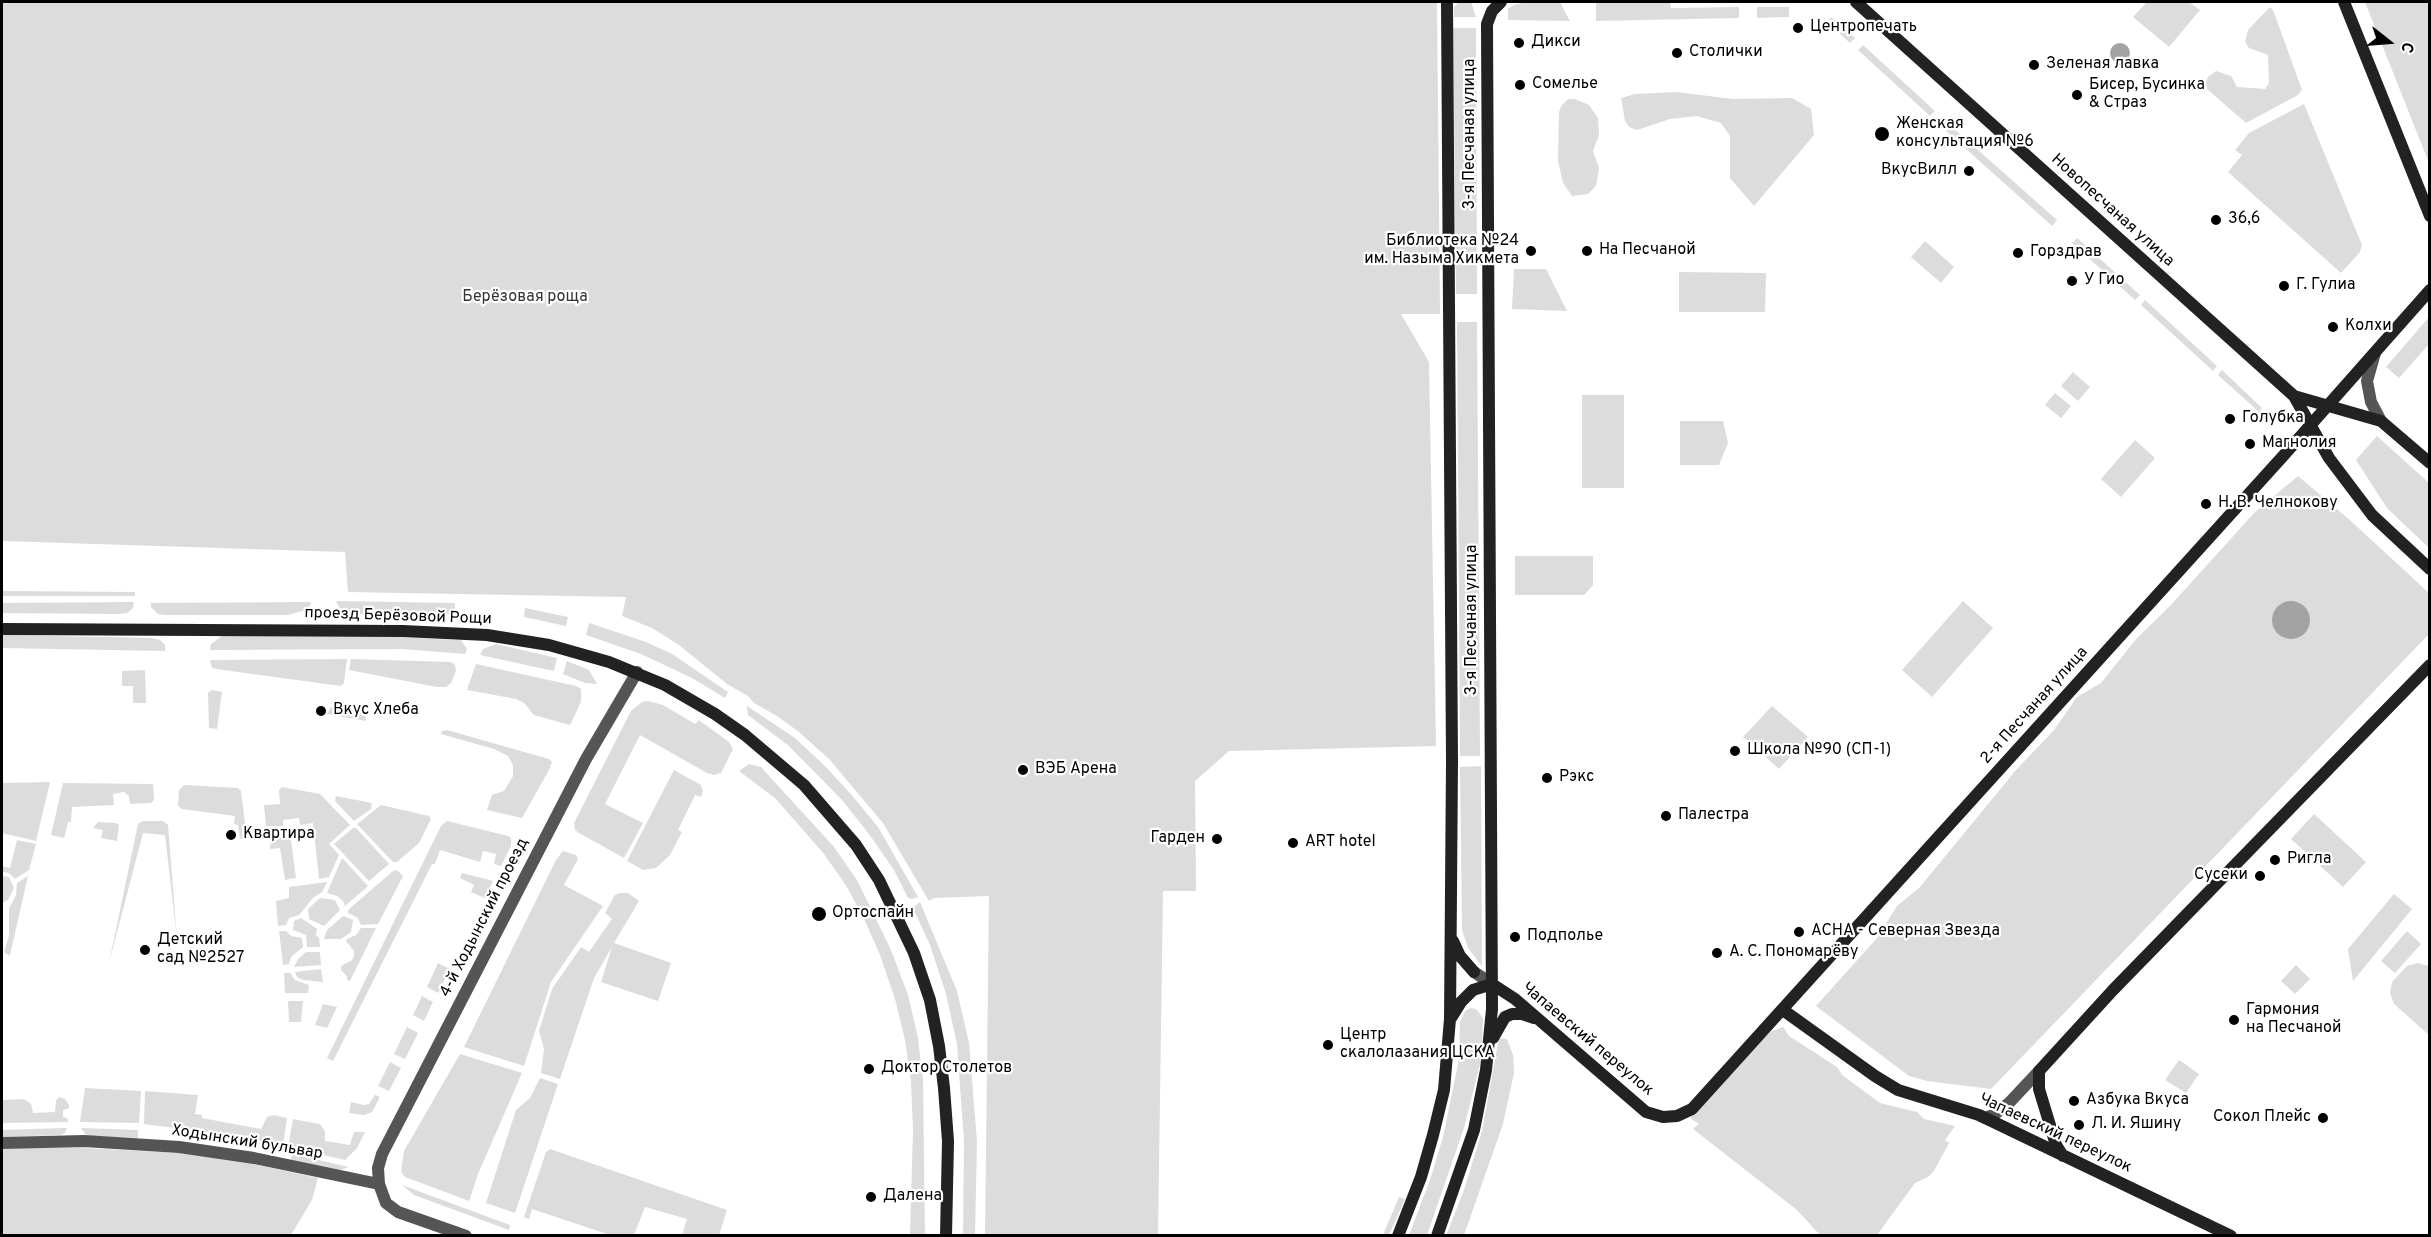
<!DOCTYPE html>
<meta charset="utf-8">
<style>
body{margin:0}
#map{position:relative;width:2431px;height:1237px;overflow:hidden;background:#fff;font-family:Overpass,sans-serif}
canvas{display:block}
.frame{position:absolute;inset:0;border:3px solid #000;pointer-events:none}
.north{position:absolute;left:2359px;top:12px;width:60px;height:60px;-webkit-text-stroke:4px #fff;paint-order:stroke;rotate:107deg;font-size:16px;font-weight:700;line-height:24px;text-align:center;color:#000}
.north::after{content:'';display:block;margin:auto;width:21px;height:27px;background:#000;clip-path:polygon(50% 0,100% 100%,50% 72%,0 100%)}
</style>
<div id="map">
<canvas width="2431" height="1237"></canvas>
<div class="frame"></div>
<div class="north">С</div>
</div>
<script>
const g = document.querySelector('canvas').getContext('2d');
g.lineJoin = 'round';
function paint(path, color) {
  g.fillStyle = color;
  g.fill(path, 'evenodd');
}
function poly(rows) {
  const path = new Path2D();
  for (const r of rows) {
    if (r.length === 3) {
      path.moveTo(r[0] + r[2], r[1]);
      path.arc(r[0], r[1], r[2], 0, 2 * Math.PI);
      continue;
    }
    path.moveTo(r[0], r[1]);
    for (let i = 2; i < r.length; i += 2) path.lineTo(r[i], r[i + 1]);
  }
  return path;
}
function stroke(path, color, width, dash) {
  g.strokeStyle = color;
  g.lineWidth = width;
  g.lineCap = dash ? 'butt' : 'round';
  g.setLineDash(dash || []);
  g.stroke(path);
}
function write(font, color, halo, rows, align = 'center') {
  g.font = font + ' Overpass,sans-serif';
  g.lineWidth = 4.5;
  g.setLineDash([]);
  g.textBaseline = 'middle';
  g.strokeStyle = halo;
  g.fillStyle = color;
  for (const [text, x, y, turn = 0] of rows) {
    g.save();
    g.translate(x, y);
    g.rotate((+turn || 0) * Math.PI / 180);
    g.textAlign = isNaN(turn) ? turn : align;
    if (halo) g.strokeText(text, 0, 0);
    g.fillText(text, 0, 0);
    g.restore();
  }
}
paint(poly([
 [2,2,1437,2,1440,314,1401,314,1429,362,1436,746,1229,751,1195,781,1196,891,1163,891,1158,1235,985,1235,989,896,934,898,929,901,883,823,829,759,799,732,777,716,754,703,748,696,727,684,679,645,652,628,622,616,626,597,348,592,345,552,2,541],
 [1459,2,1471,2,1476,17,1454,17,1454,7],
 [1560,2,1570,21,1508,20,1508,9,1514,5,1522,3],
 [1596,2,1670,2,1671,8,1739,7,1739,18,1596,21],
 [2147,2,2189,2,2200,10,2169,47,2133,17],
 [2365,2,2429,2,2429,163],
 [1757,7,1789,7,1789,17,1757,18],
 [2270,7,2273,10,2302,90,2298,95,2246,123,2207,89,2206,82,2208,77,2216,71,2231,76,2237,87,2265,89,2269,83,2268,55,2249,48,2245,42,2248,30],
 [1831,17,1855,38,1850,43,1827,22],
 [1453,28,1476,28,1477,294,1456,294],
 [1863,45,1935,111,1930,116,1858,50],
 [1676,92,1733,99,1792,98,1811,109,1814,135,1754,206,1730,178,1730,136,1721,123,1697,116,1670,119,1637,130,1629,127,1625,121,1621,98,1635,94],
 [1568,99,1575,99,1589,105,1598,118,1599,135,1593,151,1599,168,1596,186,1588,194,1572,196,1563,183,1558,161,1559,112,1562,105],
 [2304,104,2362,245,2360,252,2341,273,2228,172,2242,155,2235,150,2249,133],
 [1951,126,2057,220,2052,226,1946,131],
 [2077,238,2140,295,2135,300,2072,243],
 [1925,241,1954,267,1941,283,1911,257],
 [1514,269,1546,269,1567,311,1512,309],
 [1679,272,1766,273,1765,312,1679,312],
 [2145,300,2217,366,2213,371,2141,305],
 [2429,317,2429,344,2399,378,2386,367],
 [1457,322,1477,322,1480,756,1460,756],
 [2222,370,2262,408,2259,412,2218,375],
 [2073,372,2090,387,2078,401,2061,386],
 [2055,393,2071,406,2061,418,2045,405],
 [1582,395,1624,395,1624,488,1582,488],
 [1680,421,1723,421,1728,443,1719,465,1680,465],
 [2377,436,2429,483,2429,548,2387,508,2356,460],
 [2135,440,2155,458,2121,497,2101,479],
 [2298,476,2352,522,2429,593,2429,634,1991,1089,1927,1081,1909,1076,1816,1006,1877,938,1897,906,1920,887,2016,770,2054,730,2077,697,2101,683,2137,638,2170,606,2255,512],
 [1515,556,1593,556,1593,585,1584,595,1515,595],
 [2,591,135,592,135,596,2,596],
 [336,601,455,603,455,614,356,614,345,611,339,607],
 [1963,601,1993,628,1932,697,1902,670],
 [134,602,133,608,127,613,117,614,2,613,2,603],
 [311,602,310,606,305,610,288,615,166,615,158,614,151,607,151,603],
 [525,608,568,617,566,626,524,617],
 [589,623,646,642,672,654,728,692,725,698,692,678,641,654,586,635],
 [2,635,152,638,160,640,165,645,165,651,2,648],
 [222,636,402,637,453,640,461,640,467,649,465,654,402,649,210,650,211,644],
 [496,644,557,658,554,671,480,655,483,649],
 [347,659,344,683,341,686,223,670,212,668,210,660],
 [351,659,451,662,455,665,456,671,451,683,446,687,437,687,349,670],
 [567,661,589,670,597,684,585,683,563,674],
 [476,664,576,686,581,689,581,702,570,725,534,715,524,703,516,699,467,690],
 [145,670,146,703,133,703,133,686,122,686,122,671],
 [212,690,222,692,217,729,209,728,208,693],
 [648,701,663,705,695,724,699,720,729,742,733,749,721,773,714,775,707,773,640,735,605,804,643,823,624,858,579,833,575,830,574,823,631,711,642,702],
 [747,706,795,738,824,765,850,793,878,827,918,897,912,899,908,898,894,870,869,834,842,800,789,746,748,715],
 [1772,706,1808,737,1779,769,1743,737],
 [331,707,365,714,366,721,327,714],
 [447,730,549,759,552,762,550,768,522,818,487,810,492,795,504,791,513,776,513,765,508,756,494,749,441,734,442,731],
 [749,764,761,767,834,847,857,880,891,950,908,995,918,1038,923,1080,925,1235,910,1235,913,1130,911,1081,905,1040,895,999,880,955,865,921,847,887,824,854,775,798,739,771],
 [1481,766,1482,966,1468,948,1462,930,1460,767],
 [674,770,701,785,703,792,701,797,695,795,678,830,682,832,670,855,656,868,643,870,627,861],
 [50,782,36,841,2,833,2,783],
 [63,783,153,784,154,800,151,803,130,804,129,796,124,792,113,794,114,805,72,807,71,822,68,822,64,838,51,835],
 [184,785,238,788,241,791,247,838,240,839,238,825,234,824,235,816,182,809,178,806,179,790],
 [282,787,320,794,350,825,329,844,339,855,329,877,319,879,313,823,300,825,299,818,283,820,283,826,266,826,264,805,280,804,279,790],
 [336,796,372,803,371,809,354,821,335,801],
 [381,805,429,816,431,819,419,843,397,862,393,862,357,824],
 [2314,814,2366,862,2343,887,2291,839],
 [143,821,163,821,168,825,177,938,165,835,143,833,109,963,138,824],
 [447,821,508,836,511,838,511,846,501,866,494,864,496,854,483,851,480,862,440,850,435,864,432,864,333,1061,327,1058,441,826],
 [98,822,116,823,119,825,117,841,101,838,103,830,93,828],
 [353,828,356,828,389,864,369,881,334,844],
 [283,835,291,840,296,878,285,880,280,848,270,849,271,837],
 [17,840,36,844,29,870,15,879,9,873,2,872,2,866,10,868],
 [563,851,576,855,578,859,564,885,603,906,551,982,524,1066,464,1047,556,860],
 [342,858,368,886,345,906,343,901,337,896,327,893],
 [397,870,403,876,378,924,361,925,358,918,348,913,348,910,393,871],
 [462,873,493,881,485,898,471,892,474,885,460,878],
 [2,876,9,877,14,888,8,900,2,903],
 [28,876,10,955,10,956,4,952,9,936,9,908,16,895,17,883],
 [327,882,322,892,313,898,299,915,289,918,286,925,278,926,276,901,289,898,289,887],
 [620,893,628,893,639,901,614,943,671,963,658,1001,601,982,612,947,594,978,560,1079,541,1073,544,1049,539,1031,552,989,581,947,589,952,612,919,605,913,615,895],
 [2394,894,2412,909,2353,981,2348,949],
 [320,898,335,900,340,910,324,926,309,919,308,909],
 [920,902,957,991,969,1043,977,1141,975,1235,963,1235,964,1141,957,1044,946,994,930,945,913,908],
 [343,916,353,920,351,932,341,939,324,939,327,930],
 [301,918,317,929,316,936,319,937,320,947,307,947,306,935,293,930,294,921],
 [361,928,376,928,350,981,347,980,347,976,341,970,341,966,352,960,354,956,354,951,346,941,347,939,356,935],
 [279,931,286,931,291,936,302,938,303,947,291,957,289,964,283,965],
 [2407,931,2421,944,2395,973,2381,961],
 [306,952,320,952,321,965,294,967,298,959],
 [438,963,450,969,438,993,427,987],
 [2418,963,2429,966,2429,1035,2394,1004,2390,993,2392,982,2407,966],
 [2296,965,2310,979,2295,994,2281,981],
 [321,969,323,982,303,980,297,977,295,972],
 [284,973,290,973,295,980,309,985,308,993,285,993],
 [422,996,433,1002,424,1021,413,1015],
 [288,1001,303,1001,301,1022,289,1022],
 [323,1004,337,1007,327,1028,315,1025],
 [1470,1008,1476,1009,1483,1018,1482,1043,1480,1064,1464,1128,1427,1235,1409,1235,1430,1180,1443,1137,1459,1059,1460,1022,1465,1011],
 [407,1027,418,1033,405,1059,394,1054],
 [1783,1027,1789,1036,1837,1067,1842,1075,1880,1103,1917,1112,1924,1119,1955,1126,1945,1140,1949,1143,1934,1171,1928,1177,1915,1183,1877,1235,1820,1235,1797,1210,1693,1129,1699,1124,1691,1119,1691,1112,1770,1032],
 [1499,1038,1507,1039,1513,1055,1514,1073,1503,1124,1464,1235,1446,1236,1464,1190,1482,1131],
 [460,1054,522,1073,478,1174,469,1201,405,1177,401,1172,404,1151],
 [2179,1060,2199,1074,2186,1093,2165,1080],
 [390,1062,401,1068,389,1091,378,1086],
 [540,1078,558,1084,515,1213,486,1203,516,1110,530,1098],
 [85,1088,141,1091,139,1123,80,1122],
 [145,1091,198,1095,195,1114,202,1115,202,1118,261,1129,267,1117,274,1115,287,1118,283,1145,221,1134,144,1124],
 [375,1095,380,1097,372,1112,364,1115,349,1113,351,1102,364,1105,369,1104],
 [59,1097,65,1099,69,1105,69,1108,63,1110,63,1117,67,1118,68,1122,2,1123,2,1100,24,1099,31,1104,33,1113,55,1112,56,1100],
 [293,1119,320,1124,325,1131,325,1141,350,1145,354,1132,365,1132,357,1148,345,1160,288,1147],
 [67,1128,65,1133,60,1135,2,1137,2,1130],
 [81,1128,138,1130,138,1138,89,1136,85,1134],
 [67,1147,178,1153,253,1164,318,1178,312,1200,291,1235,2,1235,2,1148],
 [550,1149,727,1210,719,1235,682,1235,687,1219,645,1207,634,1235,610,1235,532,1209,529,1219,524,1217,546,1152],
 [292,1154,349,1167,340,1170,291,1160],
 [402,1185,510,1225,509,1230,414,1195],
 [1399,1197,1405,1199,1389,1235,1383,1235]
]), '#dcdcdc');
paint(poly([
 [2120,53,10],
 [2291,620,19]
]), '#a3a3a3');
stroke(poly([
 [2375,353,2367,381,2371,402,2381,421],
 [1474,972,1492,984],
 [1985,1118,1995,1114,2009,1103,2039,1071],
 [2,1143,84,1141,179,1147,254,1158,379,1184],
 [466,1236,398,1212,386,1203,379,1184,378,1168,382,1154,586,759,637,672]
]), '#555', 12);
stroke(poly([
 [1856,2,2294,396,2329,458,2372,515,2430,569],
 [2344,2,2430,216],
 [2294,396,2381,421,2430,463],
 [2,629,403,631,487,635,549,645,609,662,665,685,715,714,745,735,804,785,856,845,879,880,914,953,930,1000,939,1046,944,1088,948,1141,946,1236],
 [1453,941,1460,956,1474,972],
 [1492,984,1515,999,1646,1112,1663,1117,1677,1116,1692,1109,2284,455,2430,290],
 [1783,1010,1875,1076,1898,1090,1979,1115,2231,1236],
 [1451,1018,1461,1002,1473,990,1492,984],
 [1493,1038,1505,1017,1512,1014,1522,1014,1534,1018],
 [2063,1156,2056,1145,2039,1089,2039,1071,2113,990,2430,665],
 [1398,1236,1421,1177,1433,1135,1444,1090,1450,1019,1452,761,1447,2],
 [1437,1236,1474,1130,1486,1070,1492,1009,1487,24,1492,11,1501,2]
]), '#222', 12);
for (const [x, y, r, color] of [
 [1798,28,6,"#000"],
 [1519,43,6,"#000"],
 [1677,53,6,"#000"],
 [2034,65,6,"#000"],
 [1520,85,6,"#000"],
 [2077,95,6,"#000"],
 [1882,134,8,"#000"],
 [1969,171,6,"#000"],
 [2216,220,6,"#000"],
 [1531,251,6,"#000"],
 [1587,251,6,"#000"],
 [2018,253,6,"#000"],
 [2072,281,6,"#000"],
 [2284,286,6,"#000"],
 [2333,327,6,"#000"],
 [2230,419,6,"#000"],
 [2250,444,6,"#000"],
 [2206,504,6,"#000"],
 [321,711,6,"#000"],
 [1735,751,6,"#000"],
 [1023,770,6,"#000"],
 [1547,778,6,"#000"],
 [1666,816,6,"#000"],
 [231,835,6,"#000"],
 [1217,839,6,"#000"],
 [1293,843,6,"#000"],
 [2275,860,6,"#000"],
 [2260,876,6,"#000"],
 [819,914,8,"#000"],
 [1799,932,6,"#000"],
 [1515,937,6,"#000"],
 [145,950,6,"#000"],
 [1717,953,6,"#000"],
 [2234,1020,6,"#000"],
 [1328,1045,6,"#000"],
 [869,1069,6,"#000"],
 [2074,1101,6,"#000"],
 [2323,1118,6,"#000"],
 [2079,1125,6,"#000"],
 [871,1197,6,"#000"]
]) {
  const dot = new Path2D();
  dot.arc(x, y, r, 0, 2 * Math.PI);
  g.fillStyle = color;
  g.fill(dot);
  stroke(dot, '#fff', 2);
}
write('16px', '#000', '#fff', [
 ["Центропечать",1810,28],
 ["Дикси",1531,43],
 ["Столички",1689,53],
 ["Зеленая лавка",2046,65],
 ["Сомелье",1532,85],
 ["Бисер, Бусинка",2089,86],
 ["& Страз",2089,104],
 ["Женская",1896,125],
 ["консультация №6",1896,143],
 ["ВкусВилл",1957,171,"right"],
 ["36,6",2228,220],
 ["Библиотека №24",1519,242,"right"],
 ["им. Назыма Хикмета",1519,260,"right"],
 ["На Песчаной",1599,251],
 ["Горздрав",2030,253],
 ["У Гио",2084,281],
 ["Г. Гулиа",2296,286],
 ["Колхи",2345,327],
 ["Голубка",2242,419],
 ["Магнолия",2262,444],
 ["Н. В. Челнокову",2218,504],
 ["Вкус Хлеба",333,711],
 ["Школа №90 (СП-1)",1747,751],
 ["ВЭБ Арена",1035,770],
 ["Рэкс",1559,778],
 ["Палестра",1678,816],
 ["Квартира",243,835],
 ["Гарден",1205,839,"right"],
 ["ART hotel",1305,843],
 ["Ригла",2287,860],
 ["Сусеки",2248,876,"right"],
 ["Ортоспайн",832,914],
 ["АСНА - Северная Звезда",1811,932],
 ["Подполье",1527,937],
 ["Детский",157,941],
 ["сад №2527",157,959],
 ["А. С. Пономарёву",1729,953],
 ["Гармония",2246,1011],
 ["на Песчаной",2246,1029],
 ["Центр",1340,1036],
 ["скалолазания ЦСКА",1340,1054],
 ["Доктор Столетов",881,1069],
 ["Азбука Вкуса",2086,1101],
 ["Сокол Плейс",2311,1118,"right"],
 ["Л. И. Яшину",2091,1125],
 ["Далена",883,1197]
], 'left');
write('16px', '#000', '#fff', [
 ["3-я Песчаная улица",1471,134,-90],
 ["Новопесчаная улица",2112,211,42],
 ["проезд Берёзовой Рощи",398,617,2],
 ["3-я Песчаная улица",1473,620,-90],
 ["2-я Песчаная улица",2035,706,-48],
 ["4-й Ходынский проезд",485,918,-63],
 ["Чапаевский переулок",1587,1040,40],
 ["Чапаевский переулок",2055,1134,25],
 ["Ходынский бульвар",247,1143,9]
]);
write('16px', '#333', '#fff', [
 ["Берёзовая роща",525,298]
]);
</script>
